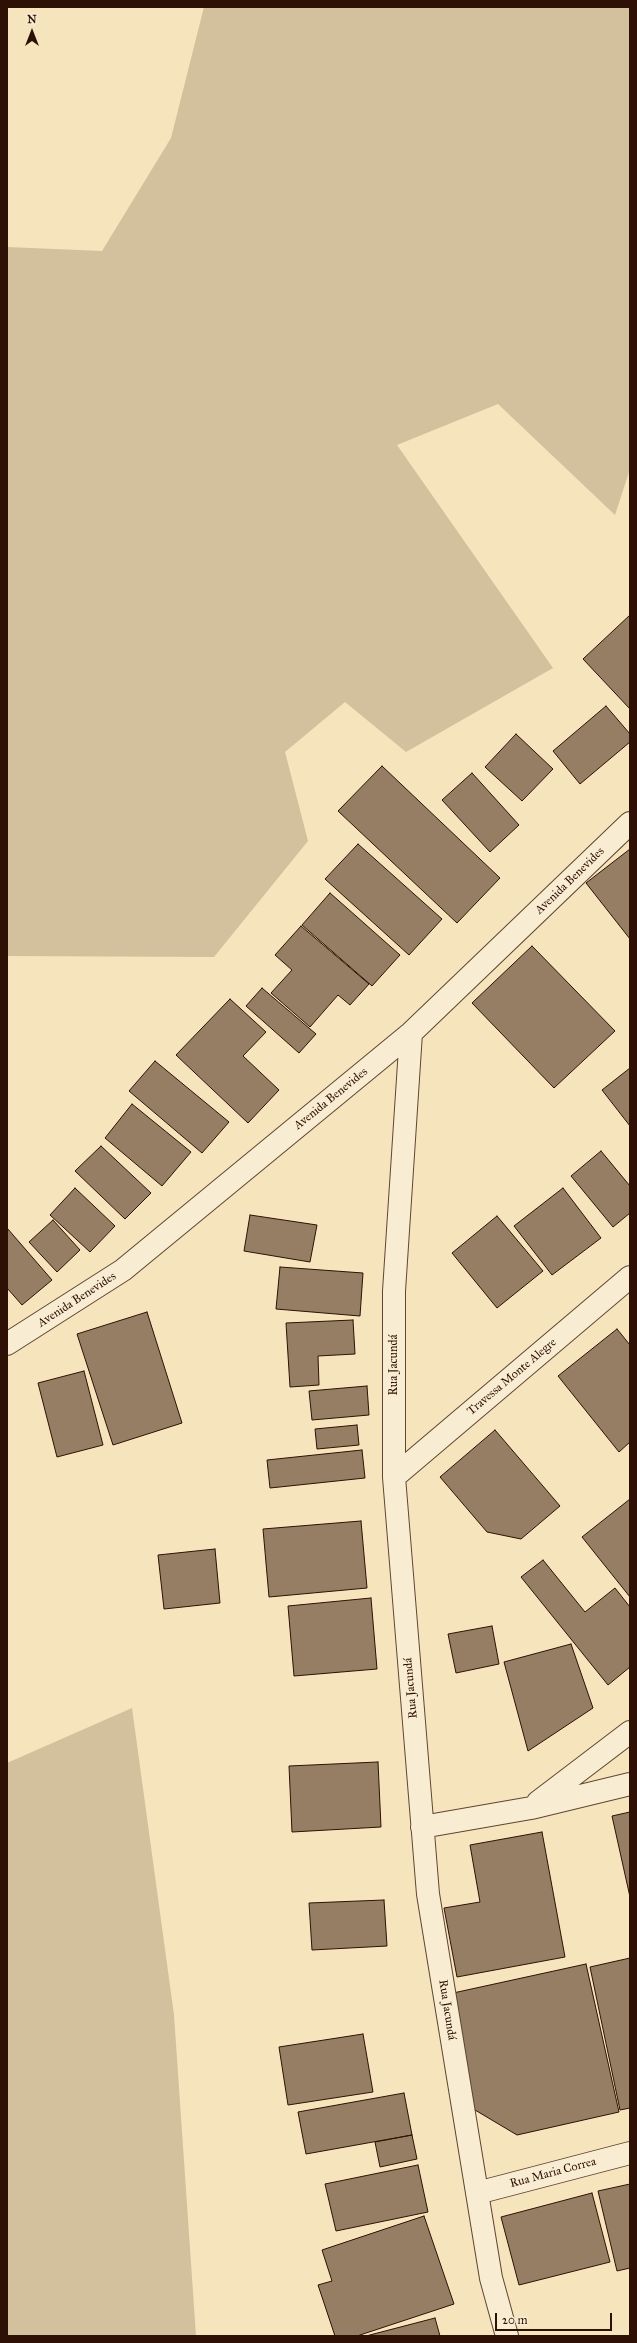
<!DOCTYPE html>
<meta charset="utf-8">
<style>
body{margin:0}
#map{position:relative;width:637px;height:2343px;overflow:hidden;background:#f5e4bc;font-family:"IM FELL Great Primer",serif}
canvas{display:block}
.frame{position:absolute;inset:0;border:8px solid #2f1004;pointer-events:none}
.north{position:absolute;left:12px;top:12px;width:40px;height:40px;-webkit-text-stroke:3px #f8edd3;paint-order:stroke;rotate:0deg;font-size:11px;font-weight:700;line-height:16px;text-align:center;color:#2f1004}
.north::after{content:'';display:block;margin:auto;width:14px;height:18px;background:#2f1004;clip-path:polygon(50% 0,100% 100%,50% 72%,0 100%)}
.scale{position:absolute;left:495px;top:2313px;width:117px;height:18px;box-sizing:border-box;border:2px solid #2f1004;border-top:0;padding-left:5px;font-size:12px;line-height:14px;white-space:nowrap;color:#2f1004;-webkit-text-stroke:3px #f8edd3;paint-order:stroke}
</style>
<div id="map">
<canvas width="637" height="2343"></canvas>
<div class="frame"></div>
<div class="north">N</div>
<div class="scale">20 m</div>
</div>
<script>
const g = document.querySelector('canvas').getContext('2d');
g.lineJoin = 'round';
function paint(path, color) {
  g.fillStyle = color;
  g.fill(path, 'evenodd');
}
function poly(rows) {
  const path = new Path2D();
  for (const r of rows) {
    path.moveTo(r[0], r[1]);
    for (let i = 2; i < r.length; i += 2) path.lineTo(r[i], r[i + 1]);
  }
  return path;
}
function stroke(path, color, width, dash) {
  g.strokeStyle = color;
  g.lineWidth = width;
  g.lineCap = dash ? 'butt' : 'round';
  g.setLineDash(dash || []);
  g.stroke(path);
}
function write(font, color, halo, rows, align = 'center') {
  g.font = font + ' "IM FELL Great Primer",serif';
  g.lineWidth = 3.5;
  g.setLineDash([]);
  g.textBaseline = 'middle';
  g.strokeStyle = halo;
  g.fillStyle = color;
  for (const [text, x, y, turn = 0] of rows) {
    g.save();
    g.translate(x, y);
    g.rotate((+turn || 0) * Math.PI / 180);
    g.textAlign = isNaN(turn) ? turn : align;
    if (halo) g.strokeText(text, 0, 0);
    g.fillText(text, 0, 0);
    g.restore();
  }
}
paint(poly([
 [204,7,630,7,630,469,615,515,498,404,397,445,553,668,406,752,345,702,285,752,308,841,214,957,7,956,7,247,102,251,171,138],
 [132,1708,174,2015,196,2336,7,2336,7,1763]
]), '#d3c09d');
const building = poly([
 [630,615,630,709,583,659,630,615],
 [606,706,630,734,630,742,580,784,553,751,606,706],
 [516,734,553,769,522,801,485,767,516,734],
 [382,766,500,878,457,923,338,811,382,766],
 [472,773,519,825,490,852,442,800,472,773],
 [358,844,442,919,409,955,325,879,358,844],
 [630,849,630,939,586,883,630,849],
 [330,893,400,955,372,986,302,925,330,893],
 [301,926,369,984,350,1005,338,995,310,1027,271,993,292,970,275,955,301,926],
 [532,946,615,1031,554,1088,472,1003,532,946],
 [262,988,316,1034,299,1053,246,1006,262,988],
 [230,999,266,1032,243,1056,279,1090,248,1123,176,1055,230,999],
 [155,1061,229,1122,202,1153,129,1091,155,1061],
 [630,1068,630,1126,602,1090,630,1068],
 [132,1104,191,1152,162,1186,105,1138,132,1104],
 [101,1146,151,1193,125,1219,75,1171,101,1146],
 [601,1151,630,1186,630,1213,613,1227,571,1176,601,1151],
 [75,1188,115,1226,90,1252,50,1215,75,1188],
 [563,1188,601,1238,552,1275,514,1226,563,1188],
 [250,1215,317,1225,310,1262,244,1251,250,1215],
 [497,1216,543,1271,497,1308,452,1253,497,1216],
 [53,1220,80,1250,57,1272,29,1242,53,1220],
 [7,1228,52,1280,22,1305,7,1288,7,1228],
 [280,1267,363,1273,360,1316,276,1309,280,1267],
 [147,1312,182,1423,113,1445,77,1334,147,1312],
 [353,1320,355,1354,318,1356,319,1385,290,1387,286,1323,353,1320],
 [617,1329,630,1345,630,1442,619,1452,558,1376,617,1329],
 [84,1371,103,1445,57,1457,38,1383,84,1371],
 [367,1386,369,1415,312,1420,309,1391,367,1386],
 [357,1425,359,1445,317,1449,315,1429,357,1425],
 [495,1430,560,1506,521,1539,487,1532,440,1477,495,1430],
 [362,1450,365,1478,270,1488,267,1460,362,1450],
 [630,1499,630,1597,582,1537,630,1499],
 [361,1521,367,1588,269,1597,263,1529,361,1521],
 [215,1549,220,1603,164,1609,158,1555,215,1549],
 [543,1560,585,1612,615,1588,630,1607,630,1667,608,1685,521,1577,543,1560],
 [371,1598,377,1669,294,1676,288,1606,371,1598],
 [492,1626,499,1664,456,1673,448,1634,492,1626],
 [571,1644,593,1708,528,1751,504,1662,571,1644],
 [378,1762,381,1827,292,1832,289,1766,378,1762],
 [630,1812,630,1897,612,1816,630,1812],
 [542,1832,565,1957,457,1977,444,1908,480,1902,470,1845,542,1832],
 [384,1900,387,1946,312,1950,309,1903,384,1900],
 [630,1958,630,2108,620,2110,590,1967,630,1958],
 [586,1964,619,2112,517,2135,470,2107,444,1995,586,1964],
 [363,2034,373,2092,288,2105,279,2047,363,2034],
 [404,2093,412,2135,306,2154,298,2112,404,2093],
 [412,2135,417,2159,380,2167,375,2142,412,2135],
 [418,2165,428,2212,336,2231,325,2184,418,2165],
 [630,2184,630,2268,617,2271,598,2191,630,2184],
 [592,2193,610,2262,519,2285,501,2217,592,2193],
 [424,2216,454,2304,357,2336,335,2336,318,2285,332,2281,322,2250,424,2216],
 [435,2318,440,2336,366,2336,435,2318]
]);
paint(building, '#967e64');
stroke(building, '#2f1004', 1);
const minor = poly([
 [411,1033,394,1291,394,1477,428,1894,491,2278,507,2336],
 [7,1344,123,1270,411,1033,630,823],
 [394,1477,630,1277],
 [538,1802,630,1732],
 [422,1827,531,1808,630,1784],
 [477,2193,630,2153]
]);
stroke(minor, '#604532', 24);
stroke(minor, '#f8edd3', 22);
write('12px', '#2f1004', '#f8edd3', [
 ["Avenida Benevides",570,881,-44],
 ["Avenida Benevides",331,1099,-39],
 ["Avenida Benevides",77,1300,-33],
 ["Rua Jacundá",394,1365,-90],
 ["Travessa Monte Alegre",512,1377,-40],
 ["Rua Jacundá",411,1688,-95],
 ["Rua Jacundá",447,2010,81],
 ["Rua Maria Correa",553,2173,-15]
]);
</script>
